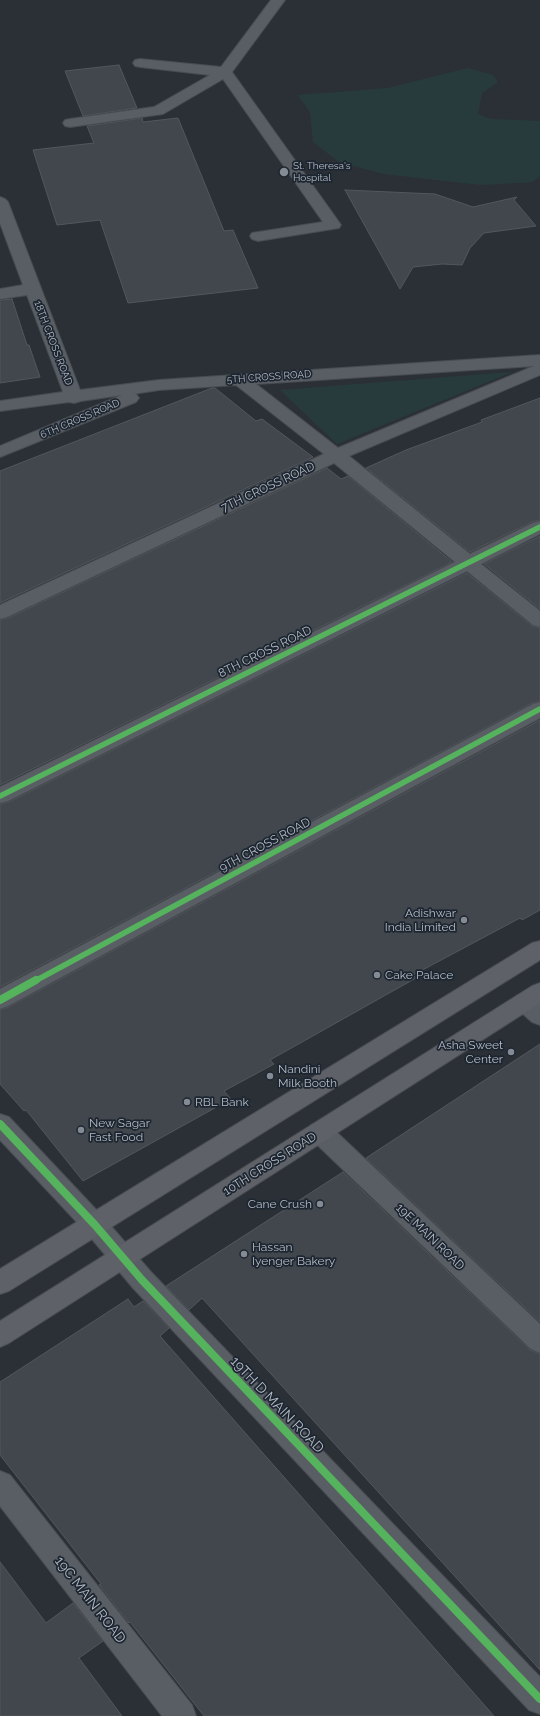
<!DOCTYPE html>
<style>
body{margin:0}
canvas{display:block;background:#2a3036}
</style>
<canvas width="540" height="1716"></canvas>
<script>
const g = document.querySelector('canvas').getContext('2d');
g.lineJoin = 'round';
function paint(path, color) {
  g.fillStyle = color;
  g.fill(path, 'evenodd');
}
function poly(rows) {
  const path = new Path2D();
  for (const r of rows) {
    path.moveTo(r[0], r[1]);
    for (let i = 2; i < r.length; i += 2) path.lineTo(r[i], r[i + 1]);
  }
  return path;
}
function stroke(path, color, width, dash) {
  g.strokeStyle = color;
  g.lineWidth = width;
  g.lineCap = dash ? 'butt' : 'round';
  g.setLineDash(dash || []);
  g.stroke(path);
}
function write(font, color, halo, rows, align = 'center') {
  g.font = font + ' Raleway,sans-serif';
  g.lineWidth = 3.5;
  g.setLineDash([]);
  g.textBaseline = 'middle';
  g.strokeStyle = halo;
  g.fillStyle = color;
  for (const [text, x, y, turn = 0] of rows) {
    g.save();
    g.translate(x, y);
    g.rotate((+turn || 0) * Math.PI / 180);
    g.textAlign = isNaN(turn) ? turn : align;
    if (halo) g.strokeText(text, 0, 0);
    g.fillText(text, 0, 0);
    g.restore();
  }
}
paint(poly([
 [468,68,493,75,498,82,482,93,478,114,491,119,540,121,540,176,532,182,481,185,384,174,339,162,313,142,310,112,298,95,388,88],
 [512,372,337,444,280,390]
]), '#283b3c');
const building = poly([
 [119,65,137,108,83,116,65,71,119,65],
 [142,118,143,122,178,118,224,231,233,230,258,288,128,303,100,220,57,225,33,150,94,143,87,126,142,118],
 [345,190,435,194,473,207,517,197,514,200,536,226,484,233,470,248,462,265,442,264,413,267,400,289,345,190],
 [12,299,27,345,29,345,40,377,0,383,0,300,12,299],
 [212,388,215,388,256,421,262,419,313,457,0,603,0,471,212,388],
 [540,398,540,520,532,522,470,552,366,468,406,450,482,422,481,420,540,398],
 [327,468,341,479,348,476,452,562,0,785,0,620,8,618,327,468],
 [540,536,540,609,484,564,540,536],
 [467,573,532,626,540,628,540,701,532,703,0,987,0,804,9,802,467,573],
 [540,720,540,910,522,920,520,918,413,975,416,978,270,1060,274,1064,224,1091,231,1099,83,1181,26,1110,24,1111,0,1084,0,1010,9,1007,540,720],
 [540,1044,540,1322,366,1158,540,1044],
 [343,1172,530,1350,540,1354,540,1670,202,1298,189,1310,166,1286,343,1172],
 [128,1299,134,1307,143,1301,169,1328,160,1336,494,1716,204,1716,130,1622,129,1623,99,1585,101,1584,0,1455,0,1382,128,1299],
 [0,1562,46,1623,73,1603,103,1641,79,1658,122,1716,0,1716,0,1562]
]);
paint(building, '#42474d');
stroke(building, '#51575d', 1);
const service = poly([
 [271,0,285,0,232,72,341,225,339,228,258,241,252,239,250,236,252,233,323,222,223,79,163,114,70,127,65,126,63,123,65,120,70,119,154,107,210,75,140,67,135,66,133,63,135,60,140,59,221,67,271,0]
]);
const minor = poly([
 [0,197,5,199,8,202,80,390,159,380,540,355,540,375,349,456,470,554,533,523,540,521,540,534,481,564,540,611,540,627,533,625,467,571,8,801,0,803,0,787,455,562,334,463,7,617,0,619,0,605,324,454,236,385,159,390,133,394,136,394,139,398,136,402,0,457,0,446,122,395,81,401,74,403,69,402,0,411,0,401,63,392,27,295,0,299,0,289,23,285,0,223,0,197],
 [534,366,338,448,256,384,534,366],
 [540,702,540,718,8,1006,0,1009,0,989,533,704,540,702],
 [524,993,532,996,540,1002,540,1025,532,1022,516,1008,512,1002,516,996,524,993],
 [0,1114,9,1117,104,1218,151,1272,540,1677,540,1714,529,1710,133,1288,86,1232,0,1140,0,1114],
 [320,1122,329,1125,540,1324,540,1353,531,1349,311,1139,308,1132,311,1125,320,1122],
 [0,1471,10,1475,192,1705,196,1716,162,1716,0,1506,0,1471]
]);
const secondary = poly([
 [540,941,540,960,9,1291,0,1294,0,1269,532,943,540,941],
 [540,983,540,1003,9,1343,0,1347,0,1321,532,986,540,983]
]);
stroke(service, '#484c51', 2);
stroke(minor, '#484c51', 2);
stroke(secondary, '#484c51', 2);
paint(service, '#595e64');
paint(minor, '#595e64');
paint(secondary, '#5e6268');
stroke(poly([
 [0,796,540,527],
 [35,981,540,709]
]), '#56b35d', 5.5);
stroke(poly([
 [0,1000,36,980],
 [0,1124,95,1225,142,1280,540,1699]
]), '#56b35d', 8);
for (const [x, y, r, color] of [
 [284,172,5,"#848b94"],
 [464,920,4,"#848b94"],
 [377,975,4,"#848b94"],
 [511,1052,4,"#848b94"],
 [270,1076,4,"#848b94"],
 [187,1102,4,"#848b94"],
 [81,1130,4,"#848b94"],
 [320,1204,4,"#848b94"],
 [244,1254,4,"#848b94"]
]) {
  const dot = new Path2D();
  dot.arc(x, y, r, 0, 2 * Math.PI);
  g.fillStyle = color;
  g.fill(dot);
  stroke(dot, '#1d2630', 1.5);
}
write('10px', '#b4bcc7', '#1d2630', [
 ["St. Theresa's",293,166],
 ["Hospital",293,178]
], 'left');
write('10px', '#b4bcc7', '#1d2630', [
 ["18TH CROSS ROAD",53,343,69],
 ["5TH CROSS ROAD",269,377,-4],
 ["6TH CROSS ROAD",80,419,-23]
]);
write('12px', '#b4bcc7', '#1d2630', [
 ["7TH CROSS ROAD",268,487,-25],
 ["8TH CROSS ROAD",265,652,-26],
 ["9TH CROSS ROAD",265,845,-28],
 ["10TH CROSS ROAD",270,1164,-32],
 ["19E MAIN ROAD",430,1237,44]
]);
write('12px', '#b4bcc7', '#1d2630', [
 ["Adishwar",456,913,"right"],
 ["India Limited",456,927,"right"],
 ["Cake Palace",385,975],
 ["Asha Sweet",503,1045,"right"],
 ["Center",503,1059,"right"],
 ["Nandini",278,1069],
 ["Milk Booth",278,1083],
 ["RBL Bank",195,1102],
 ["New Sagar",89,1123],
 ["Fast Food",89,1137],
 ["Cane Crush",312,1204,"right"],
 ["Hassan",252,1247],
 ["Iyenger Bakery",252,1261]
], 'left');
write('14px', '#b4bcc7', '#1d2630', [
 ["19TH D MAIN ROAD",277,1405,46],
 ["19C MAIN ROAD",90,1600,52]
]);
</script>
